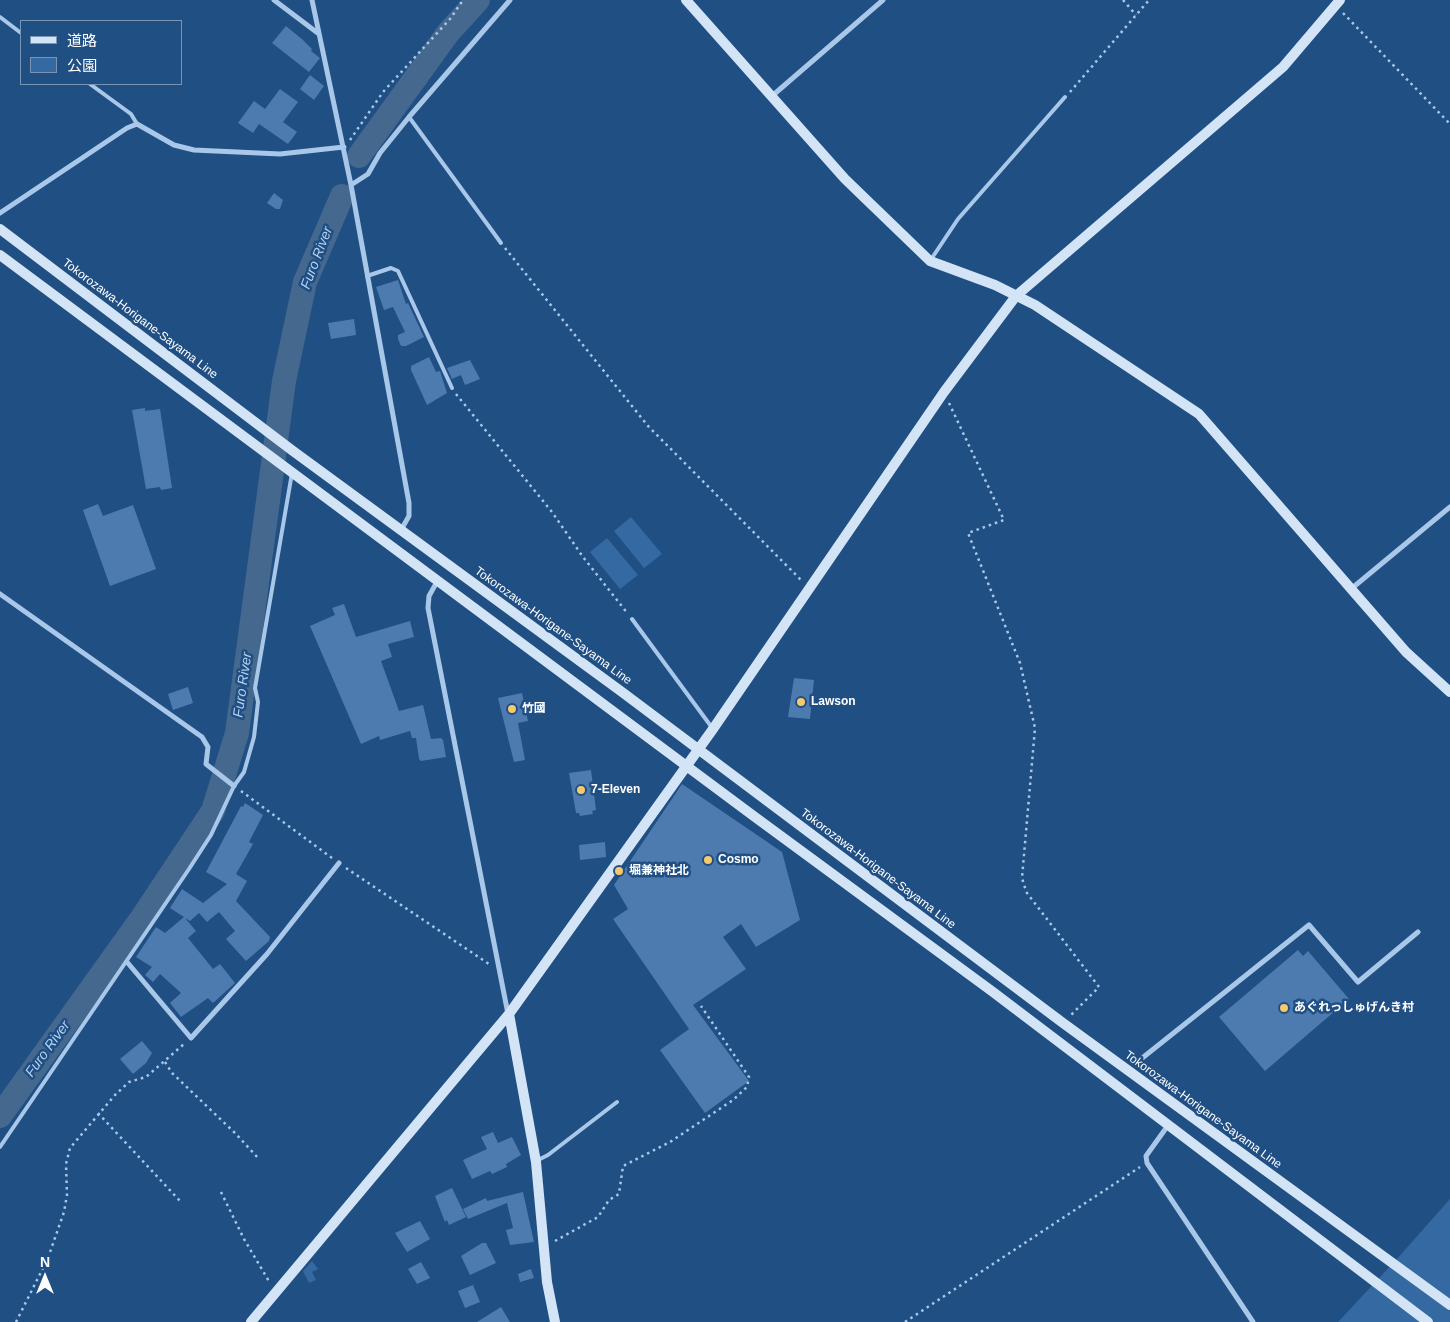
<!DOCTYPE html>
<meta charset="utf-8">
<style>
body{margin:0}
#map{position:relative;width:1450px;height:1322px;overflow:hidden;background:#204f84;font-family:Arial,"Noto Sans JP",sans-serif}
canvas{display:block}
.legend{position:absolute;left:20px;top:20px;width:162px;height:65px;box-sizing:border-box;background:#204f84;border:1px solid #7995b5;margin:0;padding:6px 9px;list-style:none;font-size:15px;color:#fff}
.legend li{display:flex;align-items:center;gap:10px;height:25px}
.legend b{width:25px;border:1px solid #7995b5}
.north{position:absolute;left:20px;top:1252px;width:50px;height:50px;-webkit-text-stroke:4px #204f84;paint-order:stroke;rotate:0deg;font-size:14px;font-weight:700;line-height:20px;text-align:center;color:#fff}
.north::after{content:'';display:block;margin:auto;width:18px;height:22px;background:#fff;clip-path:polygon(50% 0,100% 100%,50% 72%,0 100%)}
</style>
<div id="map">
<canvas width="1450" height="1322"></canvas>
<ul class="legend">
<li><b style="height:6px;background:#d4e4f7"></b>道路</li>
<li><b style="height:14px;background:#3469a2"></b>公園</li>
</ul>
<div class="north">N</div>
</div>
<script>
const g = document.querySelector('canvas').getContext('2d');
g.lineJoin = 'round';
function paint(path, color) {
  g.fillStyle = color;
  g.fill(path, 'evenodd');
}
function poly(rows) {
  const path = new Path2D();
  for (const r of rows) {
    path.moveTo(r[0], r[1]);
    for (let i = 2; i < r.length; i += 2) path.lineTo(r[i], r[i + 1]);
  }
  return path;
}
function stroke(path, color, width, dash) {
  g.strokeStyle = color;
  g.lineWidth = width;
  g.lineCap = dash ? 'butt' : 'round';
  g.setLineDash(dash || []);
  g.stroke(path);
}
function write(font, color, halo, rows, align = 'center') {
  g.font = font + ' Arial,"Noto Sans JP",sans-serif';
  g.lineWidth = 5;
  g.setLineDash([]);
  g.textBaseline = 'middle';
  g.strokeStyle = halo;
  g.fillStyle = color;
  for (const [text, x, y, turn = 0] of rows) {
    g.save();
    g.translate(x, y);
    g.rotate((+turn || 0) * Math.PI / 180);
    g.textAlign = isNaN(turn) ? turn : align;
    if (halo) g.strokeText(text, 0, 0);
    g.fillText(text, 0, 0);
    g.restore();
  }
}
paint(poly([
 [631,517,662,554,644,568,614,531],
 [607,538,638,575,620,589,590,552],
 [1450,1199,1450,1322,1338,1322,1396,1260],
 [312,1261,318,1269,312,1272,316,1280,309,1283,303,1271]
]), '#3469a2');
stroke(poly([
 [359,156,448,33,478,0],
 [0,1116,144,915,213,811,237,733,284,381,305,282,342,196]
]), '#45688e', 24);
paint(poly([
 [286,26,303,40,312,49,311,51,320,58,309,72,272,43],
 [310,75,324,86,314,100,300,89],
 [280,89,298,102,283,122,297,132,288,144,259,124,253,133,238,123,254,101,265,109],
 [274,193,283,200,280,209,276,209,267,203],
 [398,280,406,304,408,303,424,337,406,346,401,346,398,339,398,335,405,332,393,307,384,310,376,287],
 [354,319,356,335,331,339,328,323],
 [429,357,436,372,440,371,447,393,427,405,411,370,411,366],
 [470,360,480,379,465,385,461,375,452,379,447,368],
 [145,408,145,411,160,409,172,488,161,490,160,487,146,489,132,410],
 [98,504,103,516,133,505,156,569,110,586,83,510],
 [344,604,356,637,410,621,414,637,388,644,392,657,381,661,399,711,423,705,431,739,441,738,443,740,446,757,421,761,419,759,416,738,412,738,410,731,380,740,379,736,361,744,310,626,335,615,332,608],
 [794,678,814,680,810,719,788,717],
 [188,687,193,703,173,710,168,694],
 [522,693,528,721,518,723,525,760,514,762,498,698],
 [591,770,596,810,592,811,593,814,580,816,579,813,576,813,569,773],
 [682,784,782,852,800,920,756,947,741,924,723,937,746,969,693,1005,749,1081,705,1113,660,1050,689,1029,613,919,628,909,614,885],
 [245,803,263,815,249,842,253,844,236,874,247,881,236,901,270,937,269,941,246,961,226,939,235,931,219,912,207,922,199,913,190,921,185,918,196,931,188,938,213,969,220,964,235,983,213,1003,208,998,181,1017,170,1003,181,993,160,974,153,982,145,975,152,967,136,957,156,927,165,933,184,917,170,908,182,889,203,903,227,884,206,872,241,806,243,807],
 [605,842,606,857,580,860,579,845],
 [1298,950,1303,956,1308,951,1349,999,1265,1071,1219,1017],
 [142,1041,152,1053,146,1063,133,1074,120,1059],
 [493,1132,498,1143,512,1137,521,1155,506,1164,507,1167,492,1174,490,1171,472,1179,463,1160,487,1149,481,1137],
 [452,1188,466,1217,449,1225,447,1220,445,1222,435,1196],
 [523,1192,534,1242,510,1245,506,1230,513,1228,507,1203,468,1219,463,1209,486,1198,487,1201],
 [420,1221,430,1239,407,1252,395,1233],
 [482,1243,486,1243,496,1263,470,1275,461,1256],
 [421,1262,430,1278,417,1284,408,1269],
 [531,1269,534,1278,520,1282,518,1274],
 [473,1285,480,1302,465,1308,458,1291],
 [501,1307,510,1322,477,1322]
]), '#4d7baf');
stroke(poly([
 [1123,0,1136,15],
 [1343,13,1450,124],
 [1070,92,1149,0],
 [350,140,383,92,450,19,463,0],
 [505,248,648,426,802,581],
 [456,394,552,512,583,557,628,614],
 [949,403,1004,520,968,533,1020,663,1035,728,1022,878,1024,885,1027,893,1099,987,1070,1016],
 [241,791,332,858],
 [346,868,489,964],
 [165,1062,172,1073,235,1133,259,1159],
 [98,1113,180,1201],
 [221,1192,244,1239,270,1283],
 [555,1241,598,1217,609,1200,619,1194,623,1166,670,1142,733,1100,747,1087,749,1077,701,1006],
 [16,1322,48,1258,64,1212,67,1195,66,1164,70,1148,115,1095,129,1082,146,1077,184,1044],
 [905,1322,1140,1167]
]), '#a9c8e9', 2.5, [2.5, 4]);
stroke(poly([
 [0,17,21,33],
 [90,84,131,114,137,124],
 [409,117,501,243],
 [930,261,958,219,1065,97],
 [367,276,391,268,398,271,452,388],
 [632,619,713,729],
 [0,1147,189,869,211,835,234,786,244,772,254,737,258,702,255,688,292,473],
 [536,1161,548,1155,617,1102]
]), '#a9c8e9', 4);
stroke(poly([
 [274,0,319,34],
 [312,0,351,185],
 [772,96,883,0],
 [0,213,127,128,137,124,174,145,194,150,280,154,344,147],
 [401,530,409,516,409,503,351,185,368,174,380,153,409,117,510,0],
 [438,580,429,596,428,608,508,1014],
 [1351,589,1450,507],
 [0,594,202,737,208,747,206,764,234,786],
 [127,962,191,1038,267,954,339,863],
 [1136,1063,1309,925,1358,982,1418,932],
 [1169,1124,1146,1156,1147,1163,1253,1322]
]), '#a9c8e9', 5);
stroke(poly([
 [686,0,845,179,930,261,995,285,1035,305,1199,414,1406,652,1450,692],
 [0,229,293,451,622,692,1063,1023,1450,1305],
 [0,255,755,817,993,992,1428,1322],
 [509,1014,536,1162,547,1282,555,1322],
 [251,1322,509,1014,713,729,944,392,1016,296,1283,67,1340,0]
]), '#d4e4f7', 10);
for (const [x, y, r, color] of [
 [801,702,5,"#f6c96a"],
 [512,709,5,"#f6c96a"],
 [581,790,5,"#f6c96a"],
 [708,860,5,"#f6c96a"],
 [619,871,5,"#f6c96a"],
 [1284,1008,5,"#f6c96a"]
]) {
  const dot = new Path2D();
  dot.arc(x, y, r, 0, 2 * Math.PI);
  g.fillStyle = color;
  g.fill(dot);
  stroke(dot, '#204f84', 2);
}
write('12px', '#fff', '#204f84', [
 ["Tokorozawa-Horigane-Sayama Line",140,319,37],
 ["Tokorozawa-Horigane-Sayama Line",553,626,36],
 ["Tokorozawa-Horigane-Sayama Line",878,869,37],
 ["Tokorozawa-Horigane-Sayama Line",1203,1110,36]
]);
write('bold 12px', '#fff', '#204f84', [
 ["Lawson",811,702],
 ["竹國",522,709],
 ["7-Eleven",591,790],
 ["Cosmo",718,860],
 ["堀兼神社北",629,871],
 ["あぐれっしゅげんき村",1294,1008]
], 'left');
write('italic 14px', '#b4d2f1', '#204f84', [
 ["Furo River",317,258,-69],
 ["Furo River",243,685,-82],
 ["Furo River",48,1049,-54]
]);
</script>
